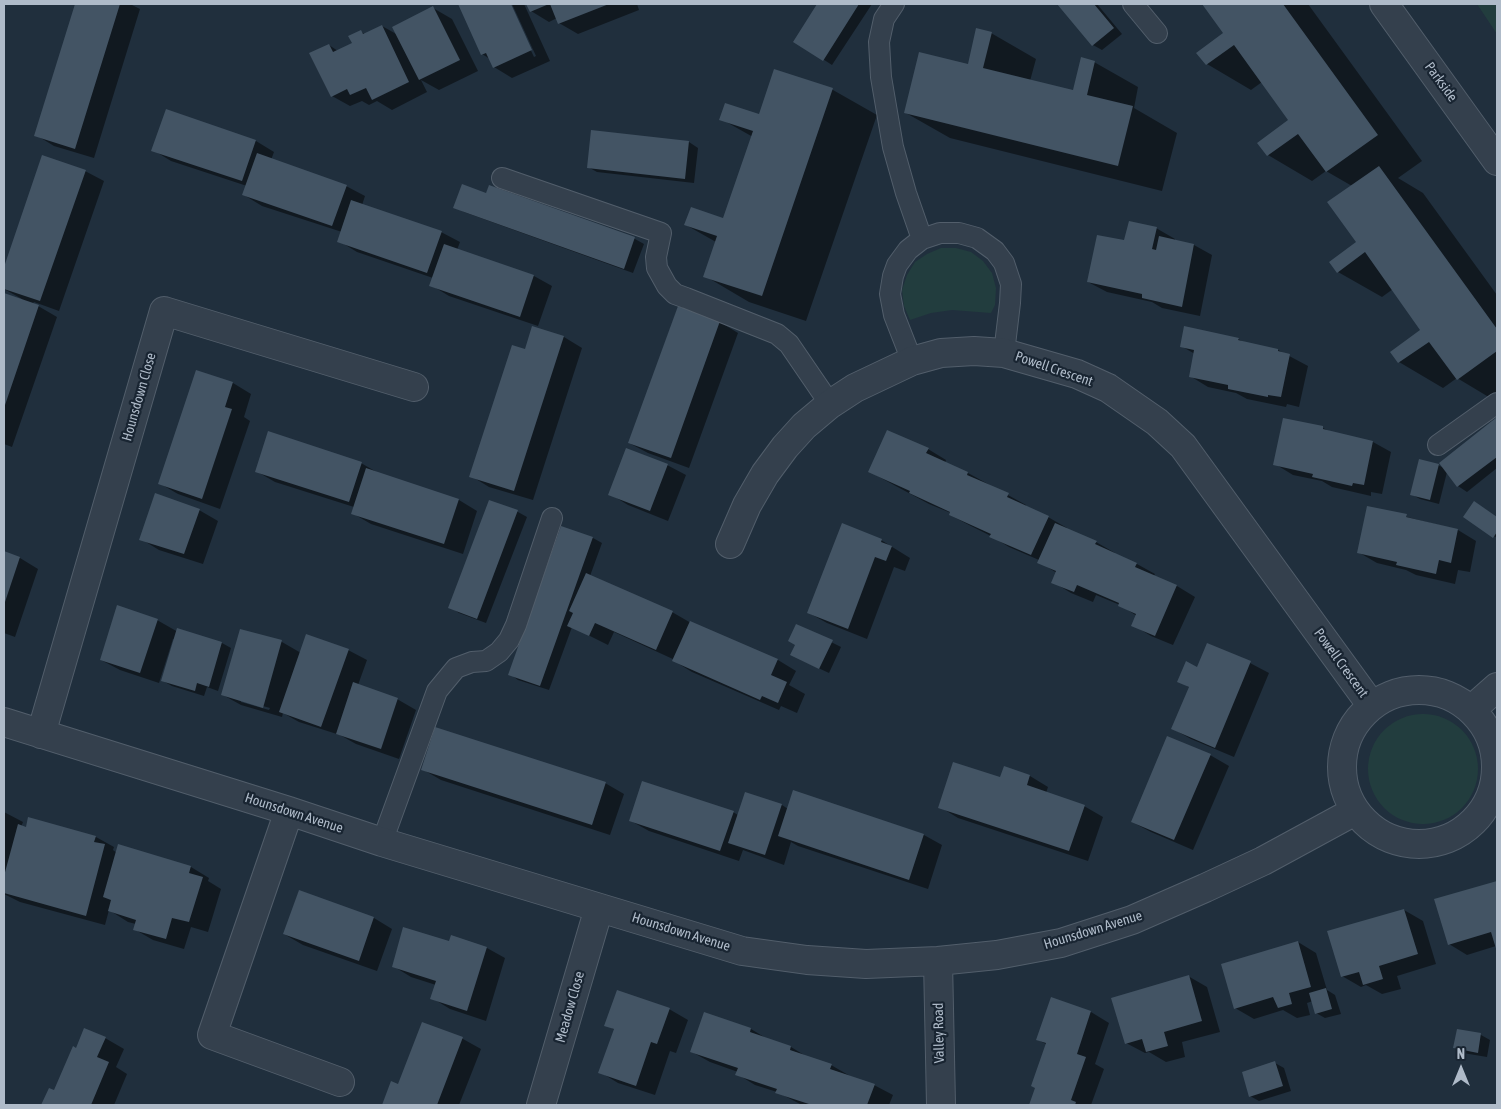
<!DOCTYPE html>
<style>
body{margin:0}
#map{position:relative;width:1501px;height:1109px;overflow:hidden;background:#202f3d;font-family:"Asap Condensed",sans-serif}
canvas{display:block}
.frame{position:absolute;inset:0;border:5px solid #afbbc9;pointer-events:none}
.north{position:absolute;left:1436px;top:1044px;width:50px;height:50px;-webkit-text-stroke:4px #192532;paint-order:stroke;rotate:0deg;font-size:14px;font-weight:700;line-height:20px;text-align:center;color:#afbbc9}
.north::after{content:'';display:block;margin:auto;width:18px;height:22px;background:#afbbc9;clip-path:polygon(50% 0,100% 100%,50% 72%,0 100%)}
</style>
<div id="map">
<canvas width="1501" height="1109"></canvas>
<div class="frame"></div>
<div class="north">N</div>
</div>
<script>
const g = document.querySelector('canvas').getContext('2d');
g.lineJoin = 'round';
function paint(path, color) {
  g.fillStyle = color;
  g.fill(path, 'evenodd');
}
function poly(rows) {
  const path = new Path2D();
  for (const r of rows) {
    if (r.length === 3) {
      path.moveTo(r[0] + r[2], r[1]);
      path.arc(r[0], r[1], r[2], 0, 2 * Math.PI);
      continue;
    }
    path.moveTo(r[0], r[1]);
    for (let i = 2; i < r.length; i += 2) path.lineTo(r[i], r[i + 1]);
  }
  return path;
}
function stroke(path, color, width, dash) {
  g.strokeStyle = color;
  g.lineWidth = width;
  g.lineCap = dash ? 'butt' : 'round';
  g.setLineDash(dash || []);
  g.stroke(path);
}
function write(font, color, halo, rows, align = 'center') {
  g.font = font + ' "Asap Condensed",sans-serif';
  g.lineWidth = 4.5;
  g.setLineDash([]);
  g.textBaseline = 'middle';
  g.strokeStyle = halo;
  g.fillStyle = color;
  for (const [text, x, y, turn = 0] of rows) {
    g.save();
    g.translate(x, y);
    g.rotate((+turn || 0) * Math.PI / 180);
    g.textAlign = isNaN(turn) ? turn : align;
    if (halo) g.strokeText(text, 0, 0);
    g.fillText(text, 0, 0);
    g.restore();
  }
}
paint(poly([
 [1477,4,1497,4,1497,34],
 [941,248,956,248,971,252,983,261,992,273,996,288,995,305,991,313,952,310,931,313,910,320,904,306,902,290,907,275,915,262,927,254],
 [1423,769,55]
]), '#223d3e');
paint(poly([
 [76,4,130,4,140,9,94,158,54,146,36,135],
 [459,4,509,4,534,57,536,56,512,4,524,4,550,61,512,78,494,67,490,59,482,54],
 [528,4,637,4,639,10,578,34,559,23,557,18,549,22,531,11],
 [819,4,872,4,832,65,795,41],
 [1059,4,1097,4,1122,34,1102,50,1093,45],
 [1204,4,1308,4,1422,161,1398,178,1423,193,1497,295,1497,402,1457,378,1443,388,1399,362,1392,352,1422,330,1393,289,1382,297,1338,272,1357,242,1352,186,1326,171,1312,181,1268,155,1259,143,1290,121,1262,82,1251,90,1207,64,1225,33],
 [433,8,452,19,478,71,439,90,421,80,427,92,392,110,377,101,369,105,362,101,350,106,332,96,329,45,338,51,353,44,361,32,365,34,382,26,398,35],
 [991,33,1036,59,1030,81,1074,92,1094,62,1138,87,1134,108,1177,133,1162,191,950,138,906,113,968,66],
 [775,70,833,90,877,115,806,321,749,302,705,276,716,242,686,225,724,220,753,137,721,119,759,116],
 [256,141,274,152,271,160,346,186,365,196,362,205,441,232,460,242,457,250,534,276,552,286,538,326,449,296,431,285,433,278,357,252,339,241,342,232,262,206,244,195,247,186,171,161,153,150],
 [689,142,698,148,694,183,597,172,588,167],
 [43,156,85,171,104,181,59,311,34,302,33,303,57,317,12,447,4,444,4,294,22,301,22,299,4,289,4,271],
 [489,186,635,239,644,244,633,273,464,212,455,207,486,194],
 [1156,228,1175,239,1175,241,1194,245,1212,255,1200,316,1162,308,1152,302,1107,292,1088,282,1125,242],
 [678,307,720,322,738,333,689,468,648,453,629,443],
 [533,328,564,337,582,348,533,500,489,487,471,476,526,351],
 [1238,339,1246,343,1278,350,1308,366,1299,407,1287,404,1286,407,1247,399,1236,393,1208,387,1190,376,1195,354,1181,346],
 [197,371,233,383,251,394,244,417,250,421,220,509,178,494,159,483],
 [1497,419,1497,468,1467,492,1458,486,1447,472,1439,504,1420,499,1411,494,1438,465,1444,468,1440,463],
 [1323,428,1331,432,1373,442,1391,452,1382,494,1371,492,1371,496,1332,487,1322,481,1293,475,1275,464],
 [928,449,946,460,945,463,968,473,1026,505,1026,507,1048,517,1067,528,1066,529,1096,542,1115,553,1114,554,1137,564,1155,574,1154,576,1177,586,1195,597,1173,645,1151,636,1133,625,1137,616,1120,605,1096,595,1093,602,1071,593,1053,582,1057,573,1039,562,1039,560,1009,547,991,536,969,525,950,515,951,513,929,504,870,472],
 [361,463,380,474,459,500,477,511,463,554,371,524,352,513,354,507,275,482,256,471],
 [667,465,686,475,668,521,628,505,610,494],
 [490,501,518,512,527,517,486,623,459,613,450,607],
 [1368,507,1458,530,1476,541,1470,572,1458,570,1455,584,1416,575,1406,570,1377,563,1358,552],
 [1483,508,1497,518,1497,538,1464,516],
 [199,510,218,521,203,564,159,550,141,539],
 [561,528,593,538,602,543,590,576,672,612,691,623,778,660,796,671,789,685,805,694,797,713,781,706,779,710,692,672,674,661,675,660,614,632,608,645,572,627,549,690,518,680,510,674],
 [881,540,910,558,905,571,894,567,867,639,827,623,809,613],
 [4,553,20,558,38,569,15,637,4,633],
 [157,620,178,632,178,630,222,643,231,648,218,691,207,687,204,696,172,686,163,681,175,640,173,639,159,683,120,670,101,660],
 [797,625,841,647,829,673,801,660,797,645],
 [241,630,282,642,301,653,348,650,367,660,358,685,397,699,416,710,399,759,356,744,340,735,299,722,283,713,282,717,241,705,223,695],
 [241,700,270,708,269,710,241,702],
 [1208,644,1250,663,1269,673,1234,757,1191,739,1173,729,1190,688,1179,681,1198,669],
 [1210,755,1229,766,1193,850,1151,832,1132,822],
 [422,769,605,783,624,794,610,835,441,780],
 [1030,776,1048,787,1046,793,1084,806,1103,817,1088,861,958,818,940,807,1001,778],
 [782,805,788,809,924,835,942,845,928,889,798,846,791,842,784,865,743,850,739,861,649,831,631,821,733,812,738,815],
 [4,812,23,822,21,827,96,837,114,847,113,850,117,853,191,867,209,878,208,881,221,889,208,932,191,927,184,949,153,940,134,929,136,924,128,922,109,910,105,925,20,902,4,894,6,874,4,874],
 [1497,882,1497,949,1496,946,1467,955,1449,944,1436,900],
 [299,891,374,918,392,929,377,971,303,945,284,934],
 [1404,910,1423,921,1436,964,1397,976,1401,989,1382,994,1366,985,1361,987,1342,976],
 [451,937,487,948,505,958,486,1021,450,1009,432,998,436,985,411,977,393,966,450,942],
 [1298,942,1316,953,1327,990,1335,995,1341,1014,1325,1018,1316,1013,1313,1001,1307,1003,1310,1015,1297,1018,1283,1010,1254,1019,1235,1008],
 [1188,976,1207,987,1220,1032,1182,1042,1185,1057,1166,1062,1149,1052,1145,1053,1126,1043],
 [1052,999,1091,1012,1109,1023,1095,1064,1104,1069,1091,1105,1030,1105,1036,1088,1046,1044,1038,1040],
 [669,1009,688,1020,676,1053,670,1051,655,1095,618,1083,600,1072,615,1030,606,1025],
 [704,1014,751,1029,769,1040,791,1047,809,1058,831,1065,850,1076,874,1085,893,1095,889,1105,802,1105,777,1092,755,1085,737,1074,738,1072,710,1062,692,1052],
 [423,1023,463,1039,481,1049,459,1105,383,1105,392,1083,399,1086],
 [1458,1031,1481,1035,1490,1040,1487,1057,1463,1053,1454,1048],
 [105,1038,124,1049,116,1067,127,1074,114,1105,43,1105,50,1089,55,1092,76,1049],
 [1275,1063,1284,1068,1291,1091,1259,1101,1250,1096]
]), '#0007');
paint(poly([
 [75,4,120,4,75,149,34,136],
 [458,4,511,4,532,50,493,68,486,53,481,55],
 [526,4,549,4,530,12],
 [550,4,609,4,558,24],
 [817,4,859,4,823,61,793,42],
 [1057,4,1094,4,1114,28,1092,46],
 [1202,4,1283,4,1378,135,1326,172,1298,134,1267,156,1257,143,1288,120,1234,45,1206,65,1196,53,1223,33],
 [433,6,460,60,419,80,392,27],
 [382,25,409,82,372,100,366,88,350,95,347,89,331,97,309,53,329,44,333,52,352,43,348,36,361,30,363,34],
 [976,28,992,32,983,68,1073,90,1081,57,1095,61,1087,95,1133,106,1118,166,904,113,919,52,968,64],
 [774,69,833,88,762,296,703,277,717,236,684,225,691,207,723,218,753,131,719,120,725,103,759,114],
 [166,109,256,140,242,181,151,151],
 [591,130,689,141,685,179,587,168],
 [257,153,347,185,332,226,242,195],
 [42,155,86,170,40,301,4,289,4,267],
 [1379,166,1497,329,1497,351,1457,380,1429,342,1398,363,1390,352,1420,330,1365,252,1337,273,1329,262,1356,242,1327,202],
 [462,184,486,193,489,185,635,237,624,269,453,208],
 [351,200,442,231,427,273,337,242],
 [1129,221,1157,227,1152,249,1156,250,1159,236,1194,244,1182,307,1142,298,1142,294,1087,282,1097,235,1124,240],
 [444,244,534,275,520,317,429,286],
 [4,293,39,305,4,408],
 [678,306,720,321,671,458,628,443],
 [532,326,564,336,514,491,469,477,512,345,525,349],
 [1184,326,1239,338,1238,340,1278,349,1278,351,1290,354,1281,397,1268,395,1268,397,1228,389,1228,385,1189,377,1194,350,1180,347],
 [196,370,233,382,225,407,232,409,202,499,158,484],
 [1497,417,1497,457,1457,487,1439,463],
 [1283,418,1323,426,1323,429,1373,441,1364,485,1353,483,1352,486,1312,477,1313,474,1273,465],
 [887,430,929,448,926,453,968,472,967,475,1009,493,1007,497,1049,516,1031,555,989,537,991,534,949,515,950,512,909,493,910,491,868,472],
 [268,431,362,462,349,502,255,472],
 [626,448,668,464,650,511,608,495],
 [1419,459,1439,464,1430,500,1410,495],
 [366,468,459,499,444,544,351,514],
 [155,493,200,509,184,554,139,540],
 [489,500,518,510,477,619,448,608],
 [1474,501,1497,517,1497,532,1493,538,1463,517],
 [1367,506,1407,514,1406,517,1458,529,1451,563,1439,560,1436,574,1396,565,1397,562,1357,553],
 [842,523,882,539,881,542,892,546,886,561,875,557,848,629,807,613],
 [1055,523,1097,541,1095,544,1137,563,1135,567,1177,585,1155,636,1131,626,1136,614,1118,606,1119,603,1077,585,1074,592,1051,583,1056,571,1037,563],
 [561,526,593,537,540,686,508,675],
 [4,551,20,557,4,605],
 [586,573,673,611,656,650,595,623,589,636,567,626,573,613,569,611],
 [117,605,158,619,140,673,100,660],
 [690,621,778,659,771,675,787,682,778,703,762,696,760,700,672,661],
 [796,624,833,640,819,669,790,655,795,645,788,641],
 [177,628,222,642,209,687,197,683,195,691,161,681],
 [240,629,282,640,263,708,221,695],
 [306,634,349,649,321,727,279,712],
 [1207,643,1251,661,1215,748,1171,729,1189,687,1177,682,1186,661,1197,667],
 [353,682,398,698,381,749,336,734],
 [435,727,606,782,592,825,421,770],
 [1167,736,1211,754,1174,840,1131,822],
 [953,762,1000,777,1004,766,1030,775,1027,785,1085,805,1069,851,938,808],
 [642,781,734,811,720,851,629,821],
 [793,790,924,834,909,880,778,836],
 [745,792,782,804,765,855,728,843],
 [28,817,96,836,94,842,105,844,86,916,4,893,4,876,18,824,26,827],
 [118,844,191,866,189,873,203,877,189,922,172,918,166,939,133,930,136,920,108,911,111,900,103,897],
 [1497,881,1497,952,1491,932,1448,945,1434,899],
 [299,890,374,917,359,961,283,934],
 [1404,909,1418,954,1379,966,1383,979,1363,985,1359,972,1341,977,1327,931],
 [403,927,449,941,451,935,487,947,467,1011,430,999,436,981,392,967],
 [1298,941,1311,987,1289,993,1292,1004,1278,1008,1273,997,1234,1009,1221,964],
 [1189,975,1202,1021,1164,1032,1168,1046,1146,1052,1142,1039,1125,1044,1111,998],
 [1326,988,1332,1009,1315,1014,1309,993],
 [617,990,670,1008,657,1044,651,1042,636,1086,598,1073,614,1029,604,1026],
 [1051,997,1091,1011,1077,1054,1086,1057,1071,1100,1076,1102,1075,1105,1029,1105,1035,1088,1031,1086,1046,1043,1036,1040],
 [704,1012,751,1028,750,1032,791,1046,790,1050,832,1064,830,1069,875,1084,867,1105,812,1105,775,1093,777,1089,735,1075,738,1068,690,1052],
 [422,1022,463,1037,437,1105,382,1105,391,1081,398,1084],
 [84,1028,106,1037,97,1057,109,1062,91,1105,41,1105,49,1088,54,1090,73,1046,76,1048],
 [1457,1029,1481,1033,1478,1053,1453,1048],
 [1275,1061,1283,1086,1249,1097,1242,1072]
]), '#435464');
const service = poly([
 [894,4,884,19,879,42,881,77,893,147,906,193,922,239],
 [1133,4,1157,33],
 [502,178,661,233,656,257,657,268,667,286,675,294,686,298,777,334,789,344,830,404],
 [912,361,894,315,890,294,893,276,897,265,908,250,922,239,940,233,959,233,977,238,995,251,1004,263,1011,284,1010,303,1004,353],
 [1438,445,1497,403],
 [382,842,437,691,456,668,472,662,486,661,499,652,509,640,516,625,552,518]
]);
const minor = poly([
 [1384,4,1497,161],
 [730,544,747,505,765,474,785,447,804,426,829,405,855,388,912,361,941,353,974,351,1004,353,1077,374,1108,388,1157,422,1183,446,1372,706],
 [1419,767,77],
 [1471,710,1497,687],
 [4,722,289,811,382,842,742,951,807,960,866,964,938,961,997,955,1061,943,1132,920,1205,888,1263,861,1355,811],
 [41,734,164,311,414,387],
 [289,811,212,1035,340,1082],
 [938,961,941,1105],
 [541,1105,599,908]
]);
stroke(service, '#525e6b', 22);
stroke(minor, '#525e6b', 30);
stroke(service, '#34404d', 20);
stroke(minor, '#34404d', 28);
write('14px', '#afbbc9', '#192532', [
 ["Parkside",1441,82,54],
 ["Powell Crescent",1054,369,19],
 ["Hounsdown Close",139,397,-74],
 ["Powell Crescent",1341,663,54],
 ["Hounsdown Avenue",294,813,18],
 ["Hounsdown Avenue",1093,930,-17],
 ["Hounsdown Avenue",681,932,17],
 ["Meadow Close",570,1007,-74],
 ["Valley Road",939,1033,-91]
]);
</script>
